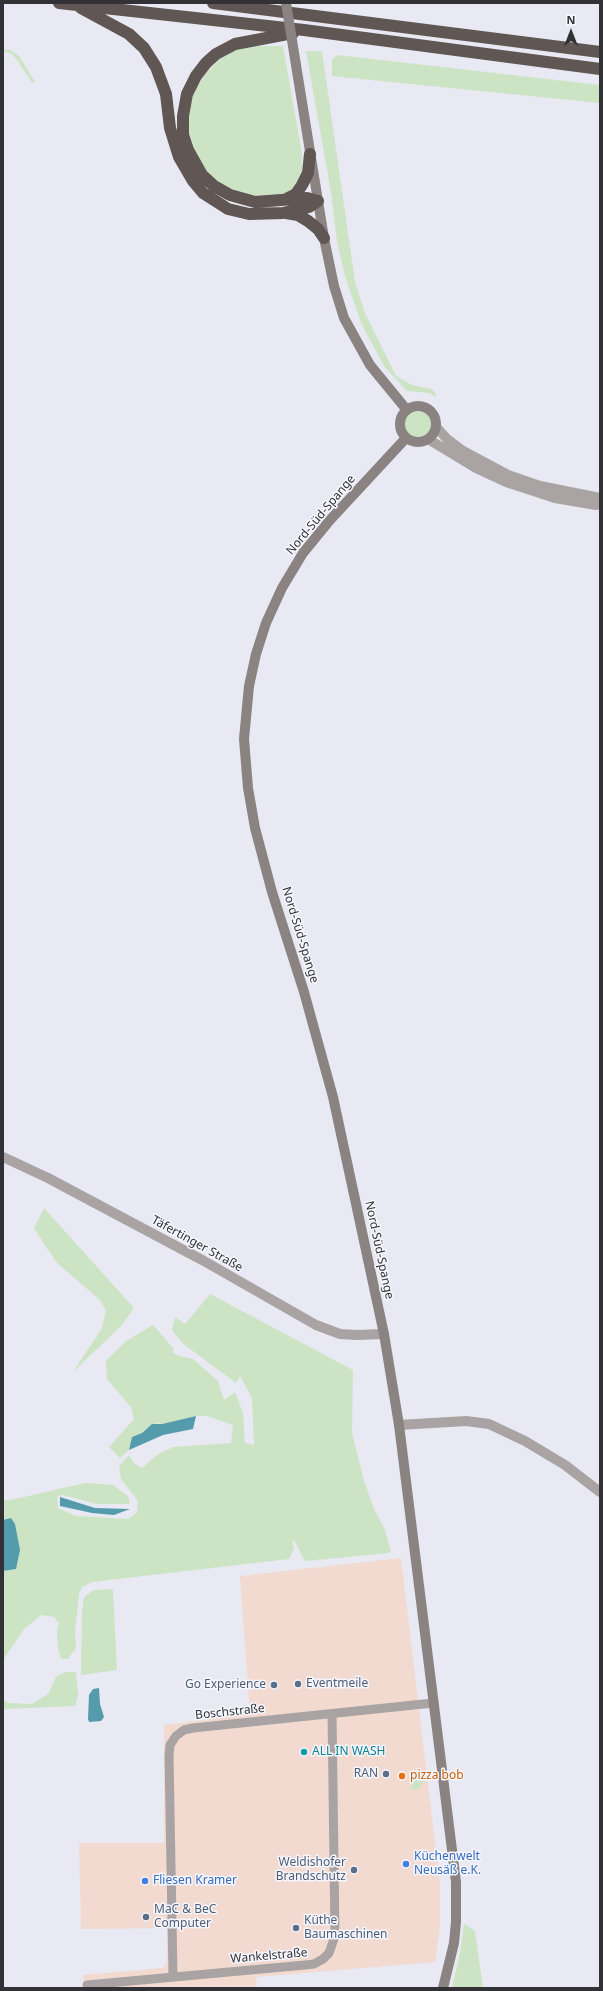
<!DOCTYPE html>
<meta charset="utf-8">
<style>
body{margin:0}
#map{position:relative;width:603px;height:1991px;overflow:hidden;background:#e8e9f2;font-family:"Noto Sans",sans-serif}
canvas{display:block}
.frame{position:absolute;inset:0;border:4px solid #323236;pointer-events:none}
.north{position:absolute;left:551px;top:12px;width:40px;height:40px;-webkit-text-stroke:3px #f6f6fe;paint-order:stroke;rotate:0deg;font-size:11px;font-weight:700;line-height:16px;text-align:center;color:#323236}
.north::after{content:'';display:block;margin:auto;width:14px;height:18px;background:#323236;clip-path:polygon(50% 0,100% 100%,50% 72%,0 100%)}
</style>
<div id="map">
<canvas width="603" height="1991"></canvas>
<div class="frame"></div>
<div class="north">N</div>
</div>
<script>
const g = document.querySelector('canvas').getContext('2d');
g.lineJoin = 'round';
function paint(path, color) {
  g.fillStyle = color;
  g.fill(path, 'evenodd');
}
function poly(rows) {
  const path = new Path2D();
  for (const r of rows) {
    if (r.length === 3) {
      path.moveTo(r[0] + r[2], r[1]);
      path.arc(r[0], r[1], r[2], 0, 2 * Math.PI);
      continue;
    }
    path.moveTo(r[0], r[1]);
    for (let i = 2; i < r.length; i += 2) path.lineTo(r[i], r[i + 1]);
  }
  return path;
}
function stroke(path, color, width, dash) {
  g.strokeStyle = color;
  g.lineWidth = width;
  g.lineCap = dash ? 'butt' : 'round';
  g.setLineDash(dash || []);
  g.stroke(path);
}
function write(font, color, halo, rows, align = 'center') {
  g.font = font + ' "Noto Sans",sans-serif';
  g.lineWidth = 3;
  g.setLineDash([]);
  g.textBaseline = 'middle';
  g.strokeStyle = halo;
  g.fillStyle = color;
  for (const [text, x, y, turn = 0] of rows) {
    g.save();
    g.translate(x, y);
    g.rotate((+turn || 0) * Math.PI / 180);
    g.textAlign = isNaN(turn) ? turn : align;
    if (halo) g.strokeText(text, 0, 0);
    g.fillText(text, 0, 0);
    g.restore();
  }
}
paint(poly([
 [401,1558,440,1885,440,1926,435,1962,256,1977,257,1988,84,1988,83,1975,163,1968,167,1962,167,1928,81,1929,79,1843,164,1843,164,1725,250,1714,240,1576]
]), '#f2dad1');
paint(poly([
 [253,46,283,46,302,154,302,170,293,192,280,198,252,198,222,188,196,160,187,128,188,109,194,92,206,73,221,58,238,49],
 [3,49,10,50,19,56,35,82,32,83,18,61,12,54,3,51],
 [306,51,322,51,355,282,365,313,396,376,412,385,431,389,435,392,436,397,429,393,407,391,384,366,361,323,345,276,337,242,331,192],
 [337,55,600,85,600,103,332,76,332,60],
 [418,424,15],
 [44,1208,134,1308,121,1326,73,1372,102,1328,106,1311,100,1300,57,1263,43,1242,34,1228],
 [210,1294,353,1370,352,1432,364,1481,374,1509,385,1530,391,1552,389,1553,305,1561,294,1540,292,1541,294,1549,289,1559,92,1582,82,1587,79,1594,75,1633,76,1648,68,1659,61,1659,58,1648,57,1629,59,1623,54,1617,41,1615,24,1629,3,1660,3,1571,16,1569,15,1524,11,1518,3,1520,3,1500,11,1500,85,1483,113,1485,128,1496,130,1504,97,1504,63,1495,57,1496,58,1508,76,1516,128,1519,137,1513,138,1501,121,1479,119,1466,129,1455,135,1464,142,1468,157,1455,173,1447,231,1443,233,1425,207,1416,196,1416,162,1424,157,1423,147,1428,142,1433,132,1437,129,1450,120,1458,109,1447,134,1419,131,1407,107,1379,106,1361,126,1341,153,1325,173,1348,173,1353,180,1356,193,1359,218,1381,224,1400,235,1392,243,1413,245,1443,254,1445,252,1398,240,1376,236,1383,182,1343,172,1330,175,1317,185,1324],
 [113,1589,117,1670,81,1675,82,1612,84,1597,94,1590],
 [65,1672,76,1672,78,1696,75,1706,3,1709,3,1700,9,1703,32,1704,48,1694,56,1677],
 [419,1775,424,1777,424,1781,419,1789,414,1790,411,1788,411,1783],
 [464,1924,475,1931,483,1988,452,1988,460,1953]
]), '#cce4c3');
paint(poly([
 [196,1416,193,1429,163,1435,129,1450,132,1437,142,1433,152,1424,162,1424],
 [60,1497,95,1508,130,1509,114,1515,92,1513,60,1506],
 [11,1518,15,1524,20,1550,16,1569,3,1571,3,1520],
 [99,1688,100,1704,104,1717,101,1721,89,1722,88,1719,89,1695,93,1689]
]), '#549cac');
stroke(poly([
 [173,1976,169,1756,170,1745,176,1736,184,1730,193,1728,433,1703],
 [87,1985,305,1965,314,1964,323,1959,329,1953,335,1936,332,1714]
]), '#a9a4a3', 9);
stroke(poly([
 [437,428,447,439,463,451,508,475,540,486,600,498],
 [428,439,476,468,506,482,555,498,596,505,600,503],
 [3,1157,48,1178,204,1261,316,1325,340,1334,356,1335,384,1334],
 [399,1425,466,1421,489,1424,525,1441,565,1465,600,1492]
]), '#a9a4a3', 10);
stroke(poly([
 [296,65,324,238,334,286,344,318,370,365,406,409],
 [418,424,18],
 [406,438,330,520,303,553,282,588,266,623,256,654,249,686,244,739,248,788,255,828,272,892,304,992,333,1097,384,1334,399,1425,456,1882,456,1922,454,1943,443,1988]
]), '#8a8381', 10);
stroke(poly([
 [59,3,304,30,600,69],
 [213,3,600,52],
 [81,8,129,34,144,48,156,67,166,94,170,128,179,157,193,181,203,193,228,209,249,214,283,213,309,207,318,201],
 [293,33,235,44,216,54,206,63,196,76,187,94,183,116,183,135,188,150,202,175,214,186,230,195,255,202,307,198,318,201],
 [286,199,296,194,302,185,308,173,310,154],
 [286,213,298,215,308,221,318,229,324,238]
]), '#605754', 12);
stroke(poly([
 [286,3,296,65]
]), '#8a8381', 10);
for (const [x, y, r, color] of [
 [298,1684,4,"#5c6f8a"],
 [274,1685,4,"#5c6f8a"],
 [304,1752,4,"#0f9aa8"],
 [386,1774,4,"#5c6f8a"],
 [402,1776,4,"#e8710a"],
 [406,1864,4,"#3f7fe0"],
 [354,1870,4,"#5c6f8a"],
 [145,1881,4,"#3f7fe0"],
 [146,1917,4,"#5c6f8a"],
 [296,1928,4,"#5c6f8a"]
]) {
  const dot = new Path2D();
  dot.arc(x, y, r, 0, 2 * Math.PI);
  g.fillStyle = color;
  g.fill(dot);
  stroke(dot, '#f6f6fe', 1.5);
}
write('12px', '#323236', '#f6f6fe', [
 ["Nord-Süd-Spange",321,515,-50],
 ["Nord-Süd-Spange",300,935,73],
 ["Täfertinger Straße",197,1244,29],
 ["Nord-Süd-Spange",379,1250,78],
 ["Boschstraße",230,1712,-6],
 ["Wankelstraße",269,1956,-5]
]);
write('12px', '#4e5e75', '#f6f6fe', [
 ["Eventmeile",306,1684],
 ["Go Experience",266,1685,"right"],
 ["RAN",378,1774,"right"],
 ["Weldishofer",346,1863,"right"],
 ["Brandschutz",346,1877,"right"],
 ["MaC & BeC",154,1910],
 ["Computer",154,1924],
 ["Küthe",304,1921],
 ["Baumaschinen",304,1935]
], 'left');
write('12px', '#0d838f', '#f6f6fe', [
 ["ALL IN WASH",312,1752]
], 'left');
write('12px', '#c56008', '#f6f6fe', [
 ["pizza bob",410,1776]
], 'left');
write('12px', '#366cbe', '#f6f6fe', [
 ["Küchenwelt",414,1857],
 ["Neusäß e.K.",414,1871],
 ["Fliesen Kramer",153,1881]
], 'left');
</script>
